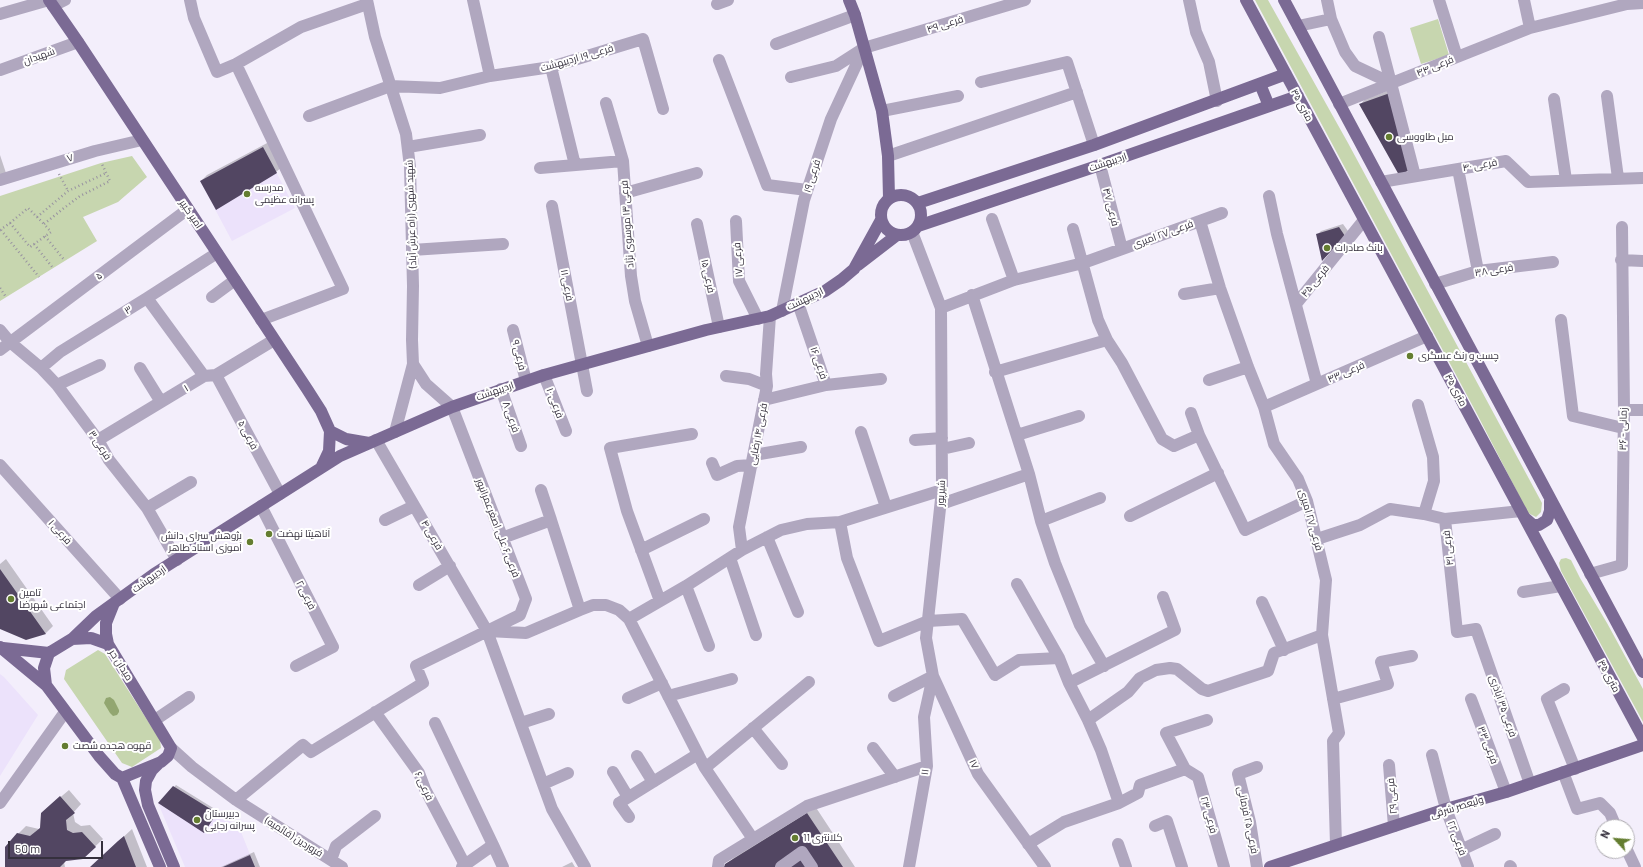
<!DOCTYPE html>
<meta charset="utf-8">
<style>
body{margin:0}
#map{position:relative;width:1643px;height:867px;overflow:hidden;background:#f3eefb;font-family:Barlow,sans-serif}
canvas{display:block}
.north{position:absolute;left:1595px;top:819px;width:40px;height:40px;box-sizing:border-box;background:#fff;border:1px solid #aeacb1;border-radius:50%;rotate:296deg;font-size:11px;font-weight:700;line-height:16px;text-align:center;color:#35303d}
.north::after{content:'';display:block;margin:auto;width:14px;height:18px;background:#647d30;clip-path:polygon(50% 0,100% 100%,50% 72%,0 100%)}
.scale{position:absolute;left:8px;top:841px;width:95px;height:18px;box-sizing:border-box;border:2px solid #35303d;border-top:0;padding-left:5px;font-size:12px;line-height:14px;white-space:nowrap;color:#35303d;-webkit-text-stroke:3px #fff;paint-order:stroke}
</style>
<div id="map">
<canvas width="1643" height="867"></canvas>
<div class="north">N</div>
<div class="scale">50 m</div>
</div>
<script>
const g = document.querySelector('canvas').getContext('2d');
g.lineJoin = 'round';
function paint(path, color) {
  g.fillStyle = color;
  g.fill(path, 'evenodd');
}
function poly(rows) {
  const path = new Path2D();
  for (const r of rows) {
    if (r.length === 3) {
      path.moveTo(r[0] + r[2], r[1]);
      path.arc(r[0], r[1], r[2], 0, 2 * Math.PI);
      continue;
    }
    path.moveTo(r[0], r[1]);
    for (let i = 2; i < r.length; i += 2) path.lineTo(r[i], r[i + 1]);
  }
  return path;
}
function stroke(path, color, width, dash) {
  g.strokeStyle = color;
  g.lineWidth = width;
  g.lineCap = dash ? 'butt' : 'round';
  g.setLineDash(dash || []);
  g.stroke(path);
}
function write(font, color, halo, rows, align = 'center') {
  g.font = font + ' Barlow,Cairo,sans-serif';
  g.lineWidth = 4;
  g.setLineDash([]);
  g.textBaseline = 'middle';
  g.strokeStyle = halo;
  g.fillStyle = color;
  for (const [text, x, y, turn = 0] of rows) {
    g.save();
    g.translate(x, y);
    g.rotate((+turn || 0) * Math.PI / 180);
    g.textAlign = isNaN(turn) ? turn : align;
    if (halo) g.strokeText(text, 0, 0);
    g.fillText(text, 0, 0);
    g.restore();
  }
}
paint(poly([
 [263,147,295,208,232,241,200,181],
 [0,674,4,677,38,715,0,776],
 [173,786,239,827,255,867,185,867,158,803]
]), '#ece2fb');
paint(poly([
 [1255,0,1268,0,1348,143,1542,503,1541,512,1536,517,1528,513,1477,414],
 [1438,19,1449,55,1421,64,1410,28],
 [132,156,147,177,118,202,83,217,97,241,0,301,0,196,101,163],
 [1566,558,1571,560,1580,578,1607,623,1643,689,1643,722,1561,571,1559,563,1561,559],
 [98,650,105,654,160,740,161,748,132,767,122,763,64,679,66,670]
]), '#c7d6af');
paint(poly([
 [110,697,114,700,119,710,119,712,117,715,113,716,110,713,104,703,106,698]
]), '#92a670');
paint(poly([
 [1396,88,1399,173,1360,105,1365,99],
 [269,142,282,167,276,172,201,181,207,175],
 [0,155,6,173,0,177],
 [1343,224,1348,231,1326,256,1317,235,1321,231],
 [6,559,53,626,46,633,26,639,0,628,0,564],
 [176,785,218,811,205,830,160,802],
 [69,790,81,804,73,813,75,822,81,826,90,825,103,839,83,858,66,860,64,862,65,867,6,867,18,834,26,826,39,829,41,827,50,806],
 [815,806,855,867,725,867,734,857],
 [132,829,147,867,91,867],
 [254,852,260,867,221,867],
 [572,862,575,867,562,867]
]), '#0003');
paint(poly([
 [1390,93,1410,170,1399,175,1359,104],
 [263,147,277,173,216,210,200,181],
 [1339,227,1345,236,1322,261,1316,234],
 [0,569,46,634,26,640,0,629],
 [173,786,217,813,204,833,158,803],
 [60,796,75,813,66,820,67,830,73,833,82,832,96,847,83,859,66,861,60,867,5,867,5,847,17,833,30,836,40,828,41,813],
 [807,813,843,867,724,867,725,864],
 [124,836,136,867,90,867,118,841],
 [250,855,255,867,223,867]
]), '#524662');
stroke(poly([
 [59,174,68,191],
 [37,217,68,191,106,173],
 [10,223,28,208,44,224],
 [0,230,10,223,30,247,51,232,44,224,64,208,80,196,110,181,101,162],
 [1,230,39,277],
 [45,236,65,261],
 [34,244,53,268],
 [0,288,6,297]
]), '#9893a0', 2.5, [1, 3]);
stroke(poly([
 [190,0,194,18,217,72,236,64],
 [367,0,375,37,406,134,410,167,413,286,412,340,413,364,395,432],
 [473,0,490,76],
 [1189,0,1196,32,1209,62,1217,101],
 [1439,0,1457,57],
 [1524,0,1530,28],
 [717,4,728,0],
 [53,6,65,0],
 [0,14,49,0],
 [1331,19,1345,52,1355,66,1391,83],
 [1298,26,1331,19,1327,0],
 [1379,37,1415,176],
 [776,44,855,15],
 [719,60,767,185,807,190],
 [551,67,575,165],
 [0,70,78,42],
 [791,77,836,66,864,48,1025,0],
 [981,82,1067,62,1094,145],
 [1607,96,1618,178],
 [1554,99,1566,180],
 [606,103,623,161,631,276,635,301,648,346],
 [1339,104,1530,28,1627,4,1643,3],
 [882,111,958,96],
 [309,116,390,86,440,88,490,76,551,67,643,39,663,109],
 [408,147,480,135],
 [888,156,1077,92],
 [1100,165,1122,249],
 [540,168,623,161],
 [1458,169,1478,271],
 [0,180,95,151,142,140],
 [1381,182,1506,161,1528,182,1643,178],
 [625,193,697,173],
 [1269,196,1277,234,1317,384],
 [552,206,587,391],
 [992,219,1014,280],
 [736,221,739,281,758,319],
 [1200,221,1222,213],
 [697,224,719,327],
 [1073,229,1098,320,1107,340,1122,363,1162,439,1174,446,1199,435],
 [912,232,941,308,942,490,926,638,933,676,978,774,1045,867],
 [412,250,503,244],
 [1621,260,1643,261],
 [1435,284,1478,271,1553,262],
 [1184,294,1220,288],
 [972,295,1029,474,1041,521,1055,563,1080,625,1104,666],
 [212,297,235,280],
 [147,298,204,376],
 [1296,304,1364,220],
 [941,308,1014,280,1083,263,1200,221,1220,288,1248,367,1264,407,1274,444,1298,479,1307,501,1326,580,1322,635,1339,733,1333,741,1336,845],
 [782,311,804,200,831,119,864,48],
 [261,320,343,289,236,64,301,27,367,4],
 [1561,320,1573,416,1623,428],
 [0,330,10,342,41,368,57,385,98,440,109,460,147,508,177,560],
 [513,330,526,381],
 [0,350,188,209],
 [41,368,60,352,147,298,217,253],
 [140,368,161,402],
 [995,372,1107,340],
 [216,375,280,494],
 [544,375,566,431],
 [726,376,749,379,767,386],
 [1209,380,1248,367],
 [57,385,100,365],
 [826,385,881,379],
 [501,389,521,446],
 [764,400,826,385,798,303],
 [1418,405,1433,457,1434,481,1424,514],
 [1264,407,1427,336],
 [1624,410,1643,410],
 [1191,413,1199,435,1245,530,1307,501],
 [861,432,886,507],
 [1017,435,1079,416],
 [98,440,204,376,216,375,274,340],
 [376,440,487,631,552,809,585,867],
 [915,440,942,438],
 [942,449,969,443],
 [754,455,801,447],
 [712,463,717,475,737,466,752,465],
 [0,465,120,599],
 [941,504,1029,474],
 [261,506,333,647,296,666],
 [147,508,191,482],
 [1521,511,1445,519,1457,632,1476,629,1530,784],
 [1130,516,1218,473],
 [385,520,414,506],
 [1041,521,1100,498],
 [840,522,847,558,879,641,928,621,962,619,995,675,1019,660,1059,658],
 [767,537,798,612],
 [502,538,551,520,541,490],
 [1317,539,1360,525,1390,509,1424,514,1445,519],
 [641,550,704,519],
 [742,550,739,527,767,386,766,374,770,316],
 [730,558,756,635],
 [1590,574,1622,565,1624,410,1622,227],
 [1017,584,1059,658,1069,683],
 [419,585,450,566],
 [686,586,709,646],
 [1523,592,1561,586],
 [660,601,627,511,610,448,692,434],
 [1262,602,1284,650],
 [580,610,593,605,606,605,619,610,629,619,705,768,753,839],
 [629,619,686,586,742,550,781,530,807,524,840,522,942,490],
 [488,631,526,633,580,610,551,520],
 [1564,689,1547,699,1575,769],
 [668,696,732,679],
 [894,696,933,676],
 [628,698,662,683],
 [1333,699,1388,684,1381,662,1412,656],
 [1471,699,1506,792],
 [375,712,419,773,425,789,465,865],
 [155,720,189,697],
 [1088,720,1128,692,1140,678,1156,670,1170,668,1177,669,1202,689,1208,691,1268,671,1274,653,1322,635],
 [435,723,493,845,462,867],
 [521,723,549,714],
 [753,728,782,764],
 [171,748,192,767,236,800,342,867],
 [873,748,895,777],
 [1432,755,1446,809,1468,867],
 [637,756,653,782],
 [1389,765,1394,826],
 [1257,767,1238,774,1250,822,1257,867],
 [705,768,809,682],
 [1185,769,1198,777,1224,867],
 [613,772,628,797],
 [1563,772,1577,809,1600,803,1610,813,1616,827],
 [543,784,568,773],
 [236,800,303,745,311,752,423,683,416,666,520,615,526,599,452,407,426,384,413,364],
 [0,803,65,712],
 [1119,803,1101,750,1088,720,1069,683,1175,630,1163,597],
 [629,817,619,803,698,754],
 [1155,826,1167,821,1182,867],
 [1028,844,1064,822,1119,803,1138,793,1140,785,1185,769,1166,733,1207,720],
 [1118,844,1126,867],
 [493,845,503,867],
 [1461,850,1495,834],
 [1627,850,1635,867],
 [331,860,336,846,375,816],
 [1510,866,1511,867],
 [718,867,719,860,807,806,927,766],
 [781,867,802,852,812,867],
 [909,867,927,766,924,717,933,676]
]), '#b0a7bf', 12);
stroke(poly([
 [49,0,78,42,307,389,321,411,330,431],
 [849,0,855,15,882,111,888,156,889,198],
 [1246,0,1643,738],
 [1284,0,1643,672],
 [1260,84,1269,106],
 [901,215,20],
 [918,203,1094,145,1286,74],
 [918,226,1100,165,1298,96],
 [858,265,897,235],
 [321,468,329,451,330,431,346,439,369,443],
 [1525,518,1533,525,1539,525,1547,520,1550,511,1550,501],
 [91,638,108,644,171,748,168,756,161,762,122,778,115,774,99,756,46,685,44,668,49,653,72,639,91,638],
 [72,639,96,616,154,574,340,456,452,407,544,375,706,330,770,316,825,291,841,280,854,269,881,220],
 [108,644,106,634,106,623,114,603],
 [0,647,46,685],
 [3,648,49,653],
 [158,764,152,770,146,781,145,790,148,805,174,867],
 [122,778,160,867],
 [1270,867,1446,809,1506,792,1643,745]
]), '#7b6a94', 12);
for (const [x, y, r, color] of [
 [1389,137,4,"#647d30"],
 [247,194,4,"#647d30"],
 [1327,248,4,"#647d30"],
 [1410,356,4,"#647d30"],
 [269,534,4,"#647d30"],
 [250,542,4,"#647d30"],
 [11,599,4,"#647d30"],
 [65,746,4,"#647d30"],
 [197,820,4,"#647d30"],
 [795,838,4,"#647d30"]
]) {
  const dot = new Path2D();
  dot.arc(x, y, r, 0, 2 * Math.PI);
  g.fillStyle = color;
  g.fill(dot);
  stroke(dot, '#fff', 1.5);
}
write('10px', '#35303d', '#fff', [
 ["فرعی ۴۹",945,24,-17],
 ["شهیدان",39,56,-20],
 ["فرعی ۱۹ اردیبهشت",577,58,-16],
 ["فرعی ۴۴",1435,66,-22],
 ["۴۵ متری",1302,105,62],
 ["۷",70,158,-17],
 ["اردیبهشت",1108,162,-19],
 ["فرعی ۴۰",1480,165,-10],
 ["فرعی ۱۹",812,176,-72],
 ["فرعی ۴۷",1111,207,76],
 ["امیر کبیر",191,214,56],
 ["شهید شهری (راه عرش آباد)",411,214,-92],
 ["فرعی ۱‍۳ موسوی نژاد",627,224,-94],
 ["فرعی ۲۷ امیری",1163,234,-20],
 ["فرعی ۱۷",738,260,-94],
 ["فرعی ۳۸",1494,270,-9],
 ["۵",99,276,-37],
 ["فرعی ۱۵",708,276,78],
 ["فرعی ۴۵",1315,281,-51],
 ["فرعی ۱۱",567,285,79],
 ["اردیبهشت",805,299,-26],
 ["۳",128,310,-32],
 ["فرعی ۹",519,355,76],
 ["فرعی ۱۶",819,363,71],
 ["فرعی ۴۳",1346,372,-23],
 ["۱",186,388,-31],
 ["۴۵ متری",1456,390,62],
 ["اردیبهشت",495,391,-19],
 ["فرعی ۱۰",555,403,69],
 ["فرعی ۸",511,417,70],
 ["۳۶ - زمانی",1623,429,-89],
 ["فرعی ۱۴ رضایی",758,434,-79],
 ["فرعی ۵",248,435,62],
 ["فرعی ۳",100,445,57],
 ["شیرپور",941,493,-87],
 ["فرعی ۲۷ امیری",1311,520,74],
 ["فرعی ۶ علی اصغرعمرانپور",498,528,69],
 ["فرعی ۱",60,532,48],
 ["فرعی ۴",432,535,60],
 ["فرعی ۴۱",1448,548,-96],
 ["اردیبهشت",149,579,-35],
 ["فرعی ۲",306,595,63],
 ["میدان حر",121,665,58],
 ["۴۵ متری",1609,676,62],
 ["فرعی ۳۵ اباذری",1503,706,71],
 ["فرعی ۳۳",1488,745,69],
 ["۱۷",974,764,65],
 ["۱۱",925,772,-82],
 ["فرعی ۶",424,786,65],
 ["فرعی ۲۹",1392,796,-95],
 ["ولیعصر شرقی",1457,807,-17],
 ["فرعی ۲۳",1209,815,74],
 ["فرعی ۲۵ فرمانی",1248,820,78],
 ["فروردین (قائمیه)",294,837,32],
 ["فرعی ۲۲",1457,838,69]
]);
write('10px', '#35303d', '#fff', [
 ["مبل طاووسی",1397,137],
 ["مدرسه",255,188],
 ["پسرانه عظیمی",255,200],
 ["بانک صادرات",1335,248],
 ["چسب و رنگ عسگری",1418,356],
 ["آناهیتا نهضت",277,534],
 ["پژوهش سرای دانش",242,536,"right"],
 ["آموزی استاد طاهر",242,548,"right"],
 ["تامین",19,593],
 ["اجتماعی شهرضا",19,605],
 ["قهوه هجده شصت",73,746],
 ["دبیرستان",205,814],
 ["پسرانه رجایی",205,826],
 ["کلانتری 11",803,838]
], 'left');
</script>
